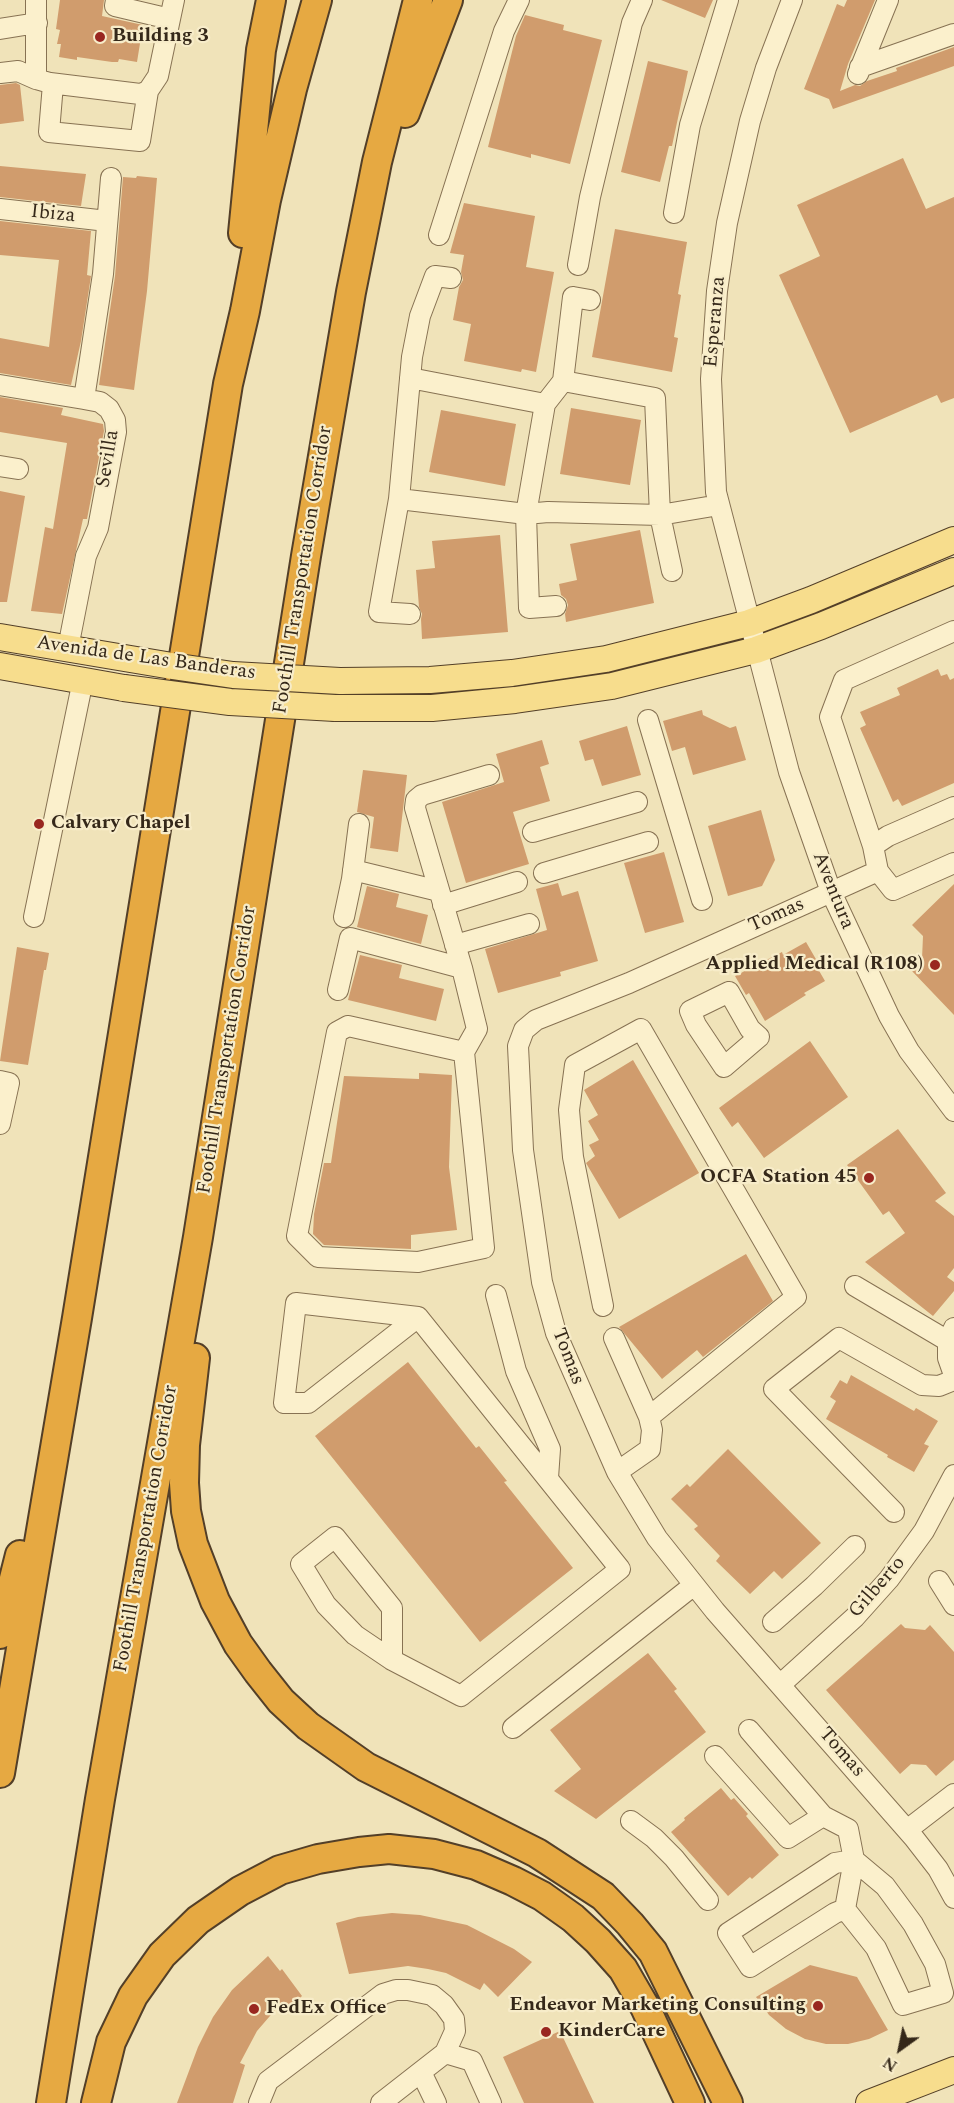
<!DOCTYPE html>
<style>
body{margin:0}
#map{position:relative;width:954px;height:2103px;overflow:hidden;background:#f0e3b9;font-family:Spectral,serif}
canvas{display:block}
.north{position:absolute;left:870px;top:2019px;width:60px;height:60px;-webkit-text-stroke:4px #f7ecc9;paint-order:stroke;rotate:213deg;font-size:16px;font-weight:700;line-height:24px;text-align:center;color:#352819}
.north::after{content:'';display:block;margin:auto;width:21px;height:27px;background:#352819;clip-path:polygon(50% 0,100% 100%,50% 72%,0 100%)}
</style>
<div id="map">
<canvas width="954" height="2103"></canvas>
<div class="north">N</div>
</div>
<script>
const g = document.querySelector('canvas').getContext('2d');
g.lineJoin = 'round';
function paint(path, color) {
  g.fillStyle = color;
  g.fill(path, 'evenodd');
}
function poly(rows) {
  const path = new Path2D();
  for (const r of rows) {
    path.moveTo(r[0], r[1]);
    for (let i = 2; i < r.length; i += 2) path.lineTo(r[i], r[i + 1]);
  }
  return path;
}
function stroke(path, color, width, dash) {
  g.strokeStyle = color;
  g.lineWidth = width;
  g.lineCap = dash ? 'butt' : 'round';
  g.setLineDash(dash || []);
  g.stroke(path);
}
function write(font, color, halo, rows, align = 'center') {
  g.font = font + ' Spectral,serif';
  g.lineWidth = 4.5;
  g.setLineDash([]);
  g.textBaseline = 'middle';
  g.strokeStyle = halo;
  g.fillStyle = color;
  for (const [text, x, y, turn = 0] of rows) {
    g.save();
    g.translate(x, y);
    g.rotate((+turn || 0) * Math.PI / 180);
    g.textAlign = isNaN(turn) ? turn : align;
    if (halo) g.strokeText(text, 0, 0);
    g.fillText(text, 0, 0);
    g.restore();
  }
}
paint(poly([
 [60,0,104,0,102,16,143,25,137,62,119,59,118,62,112,62,77,57,77,60,59,57,61,44,57,44,60,30,56,29],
 [661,0,713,0,705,18],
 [847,0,875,0,848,64,840,91,855,85,860,86,867,81,897,71,896,68,954,47,954,66,833,109,829,99,804,89,837,4,844,7],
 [525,15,564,25,563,30,602,40,570,164,531,154,531,158,488,147,516,36],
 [648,61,688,71,672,146,669,146,660,182,621,172],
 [16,83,20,85,24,121,0,124,0,85],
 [903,158,926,209,954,197,954,398,941,403,937,395,850,433,779,275,820,256,797,205],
 [0,166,86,174,81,206,0,197],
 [137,176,157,178,147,291,134,390,99,385,115,276,123,177,136,178],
 [464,203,535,216,526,267,554,272,536,372,522,369,521,372,464,361,471,324,453,320,459,287,463,280,461,272,464,255,450,253],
 [0,221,91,231,87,275,91,276,81,341,71,385,0,373,0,338,49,347,59,260,0,255],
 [615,229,687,242,678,294,681,295,674,337,678,338,672,372,592,357],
 [0,397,63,408,61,415,103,424,104,431,87,519,83,519,62,614,31,611,45,527,53,529,67,443,0,432],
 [571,408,641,420,630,485,560,474],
 [441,410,516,424,505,486,429,472],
 [0,491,25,496,7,602,0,602],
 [640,530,654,603,566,622,565,614,568,605,566,599,561,595,559,584,577,580,570,544],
 [500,535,508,632,422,639,421,619,422,614,419,607,416,570,435,568,432,541],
 [938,669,941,676,947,674,950,680,954,678,954,783,902,806,898,799,893,802,860,728,866,725,860,712,900,695,897,688],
 [702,710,703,715,730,728,736,726,746,760,693,775,685,747,672,751,663,721],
 [627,726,641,775,602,786,593,759,585,761,579,741],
 [542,740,549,764,540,767,550,801,513,812,529,864,466,883,442,802,504,782,496,754],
 [363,770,407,775,398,852,370,848,374,817,357,812],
 [761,810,775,860,762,886,728,896,708,826],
 [664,852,684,922,645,933,624,863],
 [558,883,562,896,578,891,598,961,560,972,561,976,498,993,485,949,547,930,536,889],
 [954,884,954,1015,911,970,922,959,923,936,912,925],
 [367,886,399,894,396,907,428,915,421,944,357,927],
 [806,942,817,961,814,962,825,981,804,993,806,995,765,1021,749,993,746,995,735,976,782,952,783,955],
 [17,947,49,953,46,970,44,970,28,1065,0,1061],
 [360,955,402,965,399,978,444,989,436,1021,348,1000],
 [810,1041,848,1097,764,1158,738,1122,732,1127,719,1108],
 [633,1060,699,1173,619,1219,586,1163,595,1156,589,1145,599,1140,588,1121,598,1115,584,1090],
 [419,1073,452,1075,449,1167,457,1230,411,1235,411,1249,324,1245,313,1234,314,1214,324,1163,331,1163,344,1076,419,1079],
 [898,1129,946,1193,935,1201,954,1216,954,1268,947,1277,954,1282,954,1291,933,1316,865,1262,905,1233,889,1211,883,1215,847,1165],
 [746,1254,773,1301,703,1357,697,1350,662,1379,619,1327],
 [408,1362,476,1448,479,1446,507,1481,504,1482,573,1568,480,1642,315,1436],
 [851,1375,914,1411,916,1408,938,1421,924,1444,929,1446,914,1472,887,1457,888,1455,826,1419,836,1401,830,1397,840,1380,847,1384],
 [728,1449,821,1543,782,1579,774,1571,750,1594,716,1561,720,1556,694,1529,698,1526,671,1499,687,1484,690,1487],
 [901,1624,905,1628,925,1630,930,1625,954,1652,954,1760,936,1776,926,1765,911,1764,900,1774,826,1690],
 [648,1653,677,1689,674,1691,706,1732,596,1819,554,1791,581,1769,550,1730],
 [721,1788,731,1800,734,1798,748,1814,746,1816,779,1855,752,1879,750,1877,728,1896,671,1832,685,1820,684,1818],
 [392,1913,420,1915,467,1925,514,1949,532,1962,498,1997,484,1983,480,1990,446,1973,428,1969,408,1966,349,1974,336,1923,358,1917],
 [268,1956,280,1971,282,1969,302,1996,288,2009,282,2002,257,2031,240,2063,245,2065,233,2103,177,2103,198,2047,213,2017,232,1990],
 [810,1965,857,1977,888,2030,869,2039,848,2044,826,2044,805,2039,786,2029,769,2015,756,1997],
 [560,2031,594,2103,524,2103,503,2057]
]), '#d09c6d');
const minor = poly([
 [36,0,36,79,50,83,140,94,148,91,158,76,174,0],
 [116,0,115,6,170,19],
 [792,0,766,68,750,121,727,223,717,291,711,379,716,492,789,772,831,892,889,1016,909,1051,954,1111],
 [0,29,37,23],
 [860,67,954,34],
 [0,73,18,71,36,79],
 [858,74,888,0],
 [53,84,49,132,140,141,148,91],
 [0,209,107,221],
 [674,213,690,125,728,0],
 [439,235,504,31,519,0],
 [578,265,590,197,632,23,642,0],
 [410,378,545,404],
 [563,381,655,398,660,515,672,571],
 [0,385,84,399],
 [0,466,18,469],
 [399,499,526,514,548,512,660,515,719,505],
 [556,606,529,608,526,514,545,404,563,381,573,297,590,300],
 [410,614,379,612,399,499,412,357,420,316,435,276,451,278],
 [954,631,844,680,830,717,873,846,878,871,893,890,954,863],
 [68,648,86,556,98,528,116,432,115,420,109,409,100,402,84,399,103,274,111,178],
 [648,720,702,900],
 [533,832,637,802],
 [873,846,888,836,954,807],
 [353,870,439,891],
 [878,871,629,983,536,1020,524,1030,518,1046,523,1150,542,1282,556,1333,617,1472,657,1538,715,1611,914,1838,938,1869,954,1898],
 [544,873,648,842],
 [443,905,517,882],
 [34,917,83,680],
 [344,917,352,879,359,824],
 [455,945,529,924],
 [338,990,350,938,462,968],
 [729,992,750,1029,759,1037,724,1067,696,1025,690,1011,729,992],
 [348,1026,464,1052,484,1248,418,1262,318,1257,297,1236,337,1032,348,1026],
 [464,1052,477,1029,462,968,415,808,416,800,422,795,489,775],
 [0,1081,9,1083,0,1124],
 [855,1286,948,1341],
 [496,1295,516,1371,550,1449,548,1478],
 [603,1306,573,1157,569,1110,575,1065,641,1029,796,1297,649,1417],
 [954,1328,948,1341,948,1358,954,1375],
 [614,1338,649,1417,652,1430,650,1449,617,1472],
 [894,1512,774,1389,839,1338,922,1385,939,1386,954,1380],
 [939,1581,954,1605],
 [773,1622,814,1586,855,1546],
 [392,1660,392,1608,335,1537,301,1564,326,1605,355,1635,392,1660,461,1696,620,1569,418,1317,296,1303,284,1403,308,1403,418,1317],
 [781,1684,855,1617,889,1579,924,1531,954,1475],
 [513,1728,694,1585],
 [749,1730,823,1816,848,1829,854,1860,845,1909],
 [715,1756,788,1838,823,1816],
 [631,1821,654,1838,674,1858,708,1900],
 [907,1830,954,1794],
 [854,1860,885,1886,913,1924,935,1964,943,1993,903,2005,876,1948,845,1909,835,1913,750,1967,728,1933,835,1863,854,1860],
 [421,2072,436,2103],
 [259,2103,268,2081,383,1994,396,1990,408,1990,432,1995,444,2005,454,2019,455,2031,445,2053],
 [381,2103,445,2053,472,2061,491,2103]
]);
const major = poly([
 [0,637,172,666],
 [0,666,124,688],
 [340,681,430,680,512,673,606,659,749,623,811,600,954,540],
 [335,708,432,708,515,700,612,686,756,650,821,626,954,571],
 [869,2103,954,2070]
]);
const highway = poly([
 [405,113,448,0],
 [243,233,261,50,271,0],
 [195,1358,185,1445,184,1483,186,1511,193,1544,215,1601,238,1644,258,1672,281,1701,308,1726,366,1767,537,1853,603,1896,630,1924,653,1952,728,2103],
 [0,1634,20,1555],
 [0,1773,77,1318,228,384,245,311,266,200,292,89,317,0],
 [51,2103,100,1799,198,1237,306,556,351,292,377,162,418,0],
 [96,2103,111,2042,133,1996,162,1955,198,1920,240,1891,280,1870,318,1859,359,1852,389,1849,434,1854,476,1865,513,1881,542,1896,573,1918,598,1941,623,1969,645,2007,690,2103]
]);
stroke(minor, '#877253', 22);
stroke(major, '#533f28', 28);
stroke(highway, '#533f28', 32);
stroke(minor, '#fbf0cc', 20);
stroke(major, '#f7dd8d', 26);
stroke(highway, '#e6a942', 28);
const majorBridge = poly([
 [172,666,233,675,340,681],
 [124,688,230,702,335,708]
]);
stroke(majorBridge, '#533f28', 28, []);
stroke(majorBridge, '#f7dd8d', 26);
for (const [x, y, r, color] of [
 [100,37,6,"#992720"],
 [39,824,6,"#992720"],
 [935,965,6,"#992720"],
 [869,1178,6,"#992720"],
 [818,2006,6,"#992720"],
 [254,2009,6,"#992720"],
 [546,2032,6,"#992720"]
]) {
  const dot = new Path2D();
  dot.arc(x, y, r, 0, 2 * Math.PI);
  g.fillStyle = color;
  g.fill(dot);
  stroke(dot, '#f7ecc9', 2);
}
write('bold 20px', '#352819', '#f7ecc9', [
 ["Building 3",112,37],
 ["Calvary Chapel",51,824],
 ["Applied Medical (R108)",923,965,"right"],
 ["OCFA Station 45",857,1178,"right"],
 ["Endeavor Marketing Consulting",806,2006,"right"],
 ["FedEx Office",266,2009],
 ["KinderCare",558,2032]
], 'left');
write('20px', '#352819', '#f7ecc9', [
 ["Ibiza",53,215,6],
 ["Esperanza",716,322,-85],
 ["Sevilla",109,459,-81],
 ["Foothill Transportation Corridor",304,570,-81],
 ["Avenida de Las Banderas",146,659,8],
 ["Aventura",832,891,68],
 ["Tomas",777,916,-24],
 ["Foothill Transportation Corridor",228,1050,-81],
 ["Tomas",567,1357,69],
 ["Foothill Transportation Corridor",147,1529,-80],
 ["Gilberto",878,1588,-49],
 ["Tomas",841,1753,49]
]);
</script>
